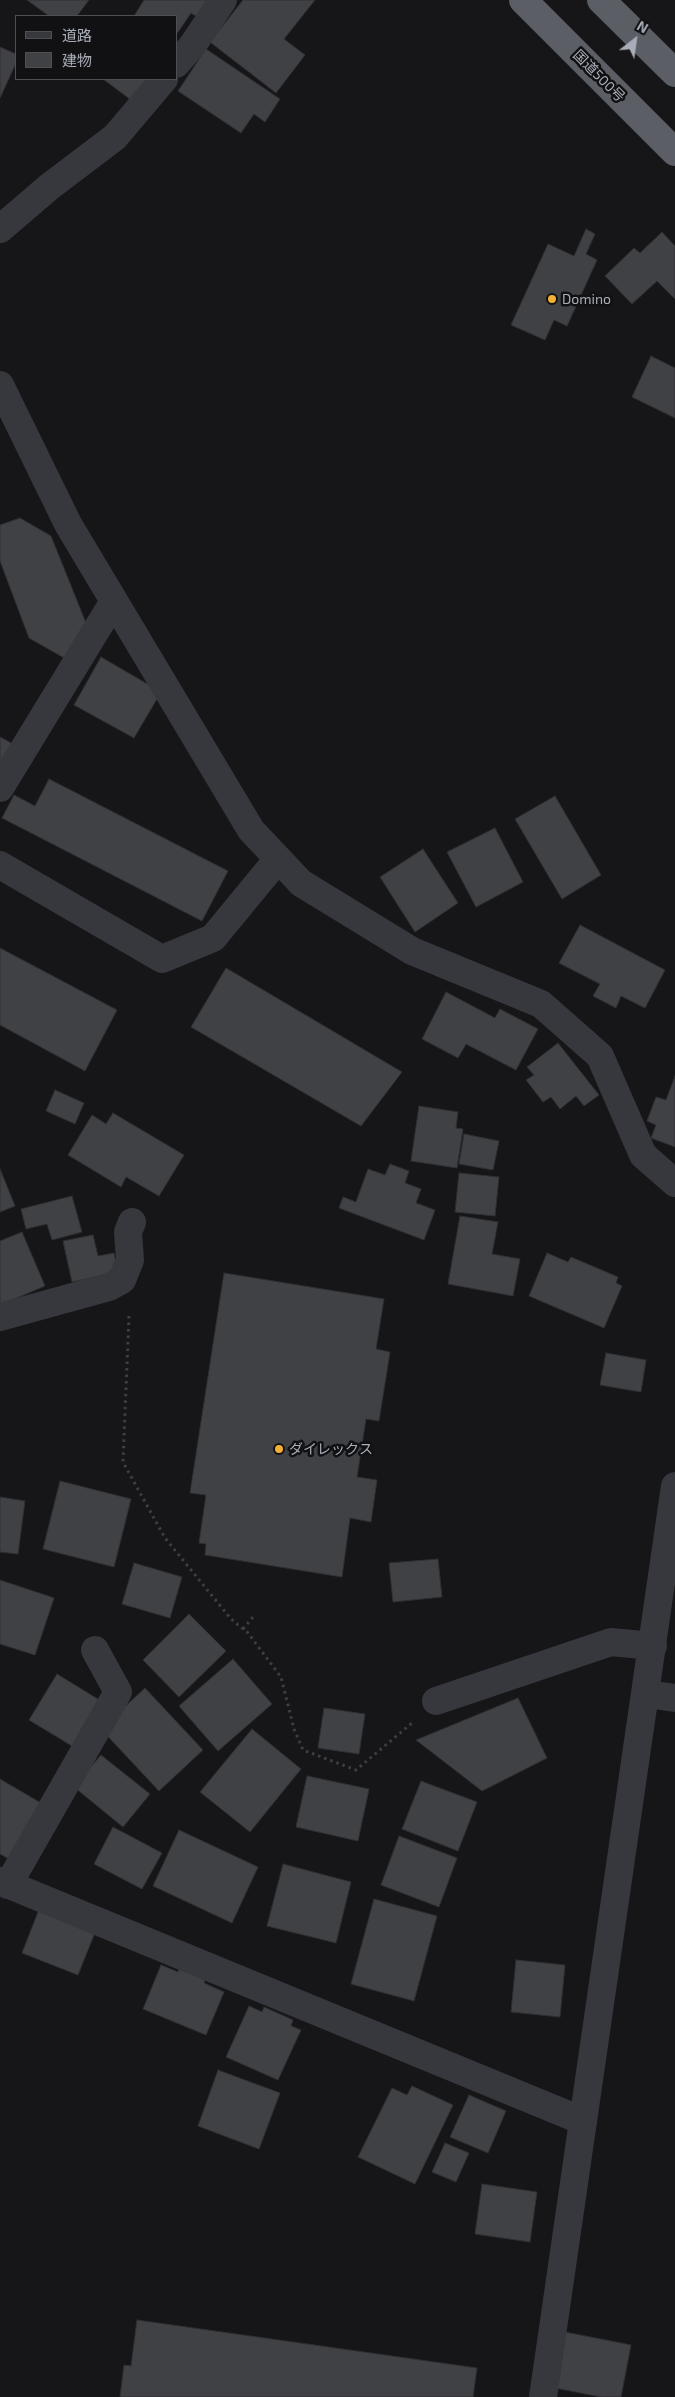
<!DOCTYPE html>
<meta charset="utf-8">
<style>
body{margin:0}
#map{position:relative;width:675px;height:2397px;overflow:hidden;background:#161618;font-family:"Exo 2","Noto Sans JP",sans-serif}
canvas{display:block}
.legend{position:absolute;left:15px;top:15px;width:162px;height:65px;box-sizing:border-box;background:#111113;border:1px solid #4d4f55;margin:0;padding:6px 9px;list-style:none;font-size:15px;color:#a8adb8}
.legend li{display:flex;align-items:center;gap:10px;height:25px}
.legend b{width:25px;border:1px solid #4d4f55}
.north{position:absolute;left:610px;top:15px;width:50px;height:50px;-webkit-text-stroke:4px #111113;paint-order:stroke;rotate:30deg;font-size:14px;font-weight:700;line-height:20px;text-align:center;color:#a8adb8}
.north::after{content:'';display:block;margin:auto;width:18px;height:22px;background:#a8adb8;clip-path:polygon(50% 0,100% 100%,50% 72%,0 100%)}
</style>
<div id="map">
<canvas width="675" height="2397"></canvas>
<ul class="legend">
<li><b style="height:6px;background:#37383d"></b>道路</li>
<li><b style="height:14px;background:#404145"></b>建物</li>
</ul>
<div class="north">N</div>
</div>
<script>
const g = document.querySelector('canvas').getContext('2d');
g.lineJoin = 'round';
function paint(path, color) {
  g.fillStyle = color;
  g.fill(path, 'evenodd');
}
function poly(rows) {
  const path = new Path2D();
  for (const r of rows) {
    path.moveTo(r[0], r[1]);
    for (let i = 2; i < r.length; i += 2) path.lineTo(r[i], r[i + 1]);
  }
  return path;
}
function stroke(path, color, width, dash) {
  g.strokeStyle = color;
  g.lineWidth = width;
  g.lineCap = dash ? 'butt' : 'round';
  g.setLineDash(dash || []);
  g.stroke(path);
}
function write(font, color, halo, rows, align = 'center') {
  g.font = font + ' "Exo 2","Noto Sans JP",sans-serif';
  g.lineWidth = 5;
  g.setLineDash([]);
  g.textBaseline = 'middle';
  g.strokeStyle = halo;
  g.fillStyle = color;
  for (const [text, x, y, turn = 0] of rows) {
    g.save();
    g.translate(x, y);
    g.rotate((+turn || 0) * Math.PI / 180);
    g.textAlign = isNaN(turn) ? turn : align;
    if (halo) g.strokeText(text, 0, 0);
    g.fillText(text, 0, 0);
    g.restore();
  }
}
const building = poly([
 [27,0,89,0,77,16,49,16,27,0],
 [144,0,214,0,201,19,191,13,176,35,176,16,134,16,144,0],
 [243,0,315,0,284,39,305,55,276,93,210,42,243,0],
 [0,47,16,54,16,63,0,98,0,47],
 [206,49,280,99,265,122,254,114,241,133,178,91,206,49],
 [103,79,148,79,131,100,103,79],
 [586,229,595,234,586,254,597,260,567,326,554,320,545,340,511,325,548,244,574,256,586,229],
 [662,232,675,246,675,299,657,281,632,304,605,276,634,248,640,253,662,232],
 [651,356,675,368,675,418,632,397,651,356],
 [20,518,51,536,86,623,66,659,29,638,0,561,0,525,20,518],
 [101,657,161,692,134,738,74,705,101,657],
 [0,737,15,745,0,771,0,737],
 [49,779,228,871,202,921,2,818,14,795,35,806,49,779],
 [555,796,601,875,562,899,515,819,555,796],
 [495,828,523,882,476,907,447,852,495,828],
 [423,849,458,903,415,932,380,877,423,849],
 [580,925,665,970,645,1008,621,996,616,1008,593,996,600,984,559,963,580,925],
 [0,948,117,1010,85,1071,0,1025,0,948],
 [226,968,402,1072,361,1126,191,1027,226,968],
 [446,992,495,1018,500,1009,538,1029,516,1070,466,1044,458,1058,422,1039,446,992],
 [558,1043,599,1095,584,1106,576,1096,560,1109,551,1097,543,1102,526,1080,534,1075,527,1067,558,1043],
 [675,1076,675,1147,651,1138,656,1125,647,1121,656,1097,666,1100,675,1076],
 [55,1090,84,1103,75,1124,46,1111,55,1090],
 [419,1106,458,1112,456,1128,463,1129,457,1168,411,1161,419,1106],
 [113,1113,184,1155,159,1196,126,1177,121,1187,68,1155,92,1115,106,1124,113,1113],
 [464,1134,499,1141,493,1170,459,1164,464,1134],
 [390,1164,409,1171,405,1183,421,1189,416,1203,435,1210,424,1240,339,1208,343,1197,356,1202,368,1169,385,1175,390,1164],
 [0,1169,15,1206,0,1212,0,1169],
 [459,1173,499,1177,495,1216,455,1212,459,1173],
 [72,1196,82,1232,52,1240,47,1224,26,1229,21,1209,72,1196],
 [460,1216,498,1222,492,1254,520,1259,513,1296,448,1284,460,1216],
 [22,1232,45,1286,0,1305,0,1241,22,1232],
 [93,1235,98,1256,114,1253,118,1272,72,1282,63,1241,93,1235],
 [547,1253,568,1262,571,1257,618,1277,616,1283,622,1286,604,1328,529,1296,547,1253],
 [224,1273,384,1299,376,1349,390,1352,379,1421,366,1419,357,1477,377,1480,371,1522,350,1518,342,1577,205,1555,206,1544,199,1543,206,1495,190,1493,224,1273],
 [606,1353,646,1360,641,1392,600,1385,606,1353],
 [60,1481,131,1499,114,1567,43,1549,60,1481],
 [0,1497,25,1501,18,1554,0,1552,0,1497],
 [438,1559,442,1597,393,1602,389,1563,438,1559],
 [134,1563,182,1577,170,1618,122,1604,134,1563],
 [0,1580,54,1598,35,1655,0,1644,0,1580],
 [189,1614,226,1651,179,1697,143,1660,189,1614],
 [233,1659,272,1704,218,1751,179,1706,233,1659],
 [57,1674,101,1701,72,1746,29,1720,57,1674],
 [145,1688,203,1750,159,1791,101,1729,145,1688],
 [518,1698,547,1758,482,1791,416,1740,518,1698],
 [324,1708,365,1714,359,1754,318,1748,324,1708],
 [252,1729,301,1769,250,1832,200,1792,252,1729],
 [101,1755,150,1794,123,1827,74,1787,101,1755],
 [307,1776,369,1789,358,1841,296,1827,307,1776],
 [0,1779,41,1803,9,1859,0,1854,0,1779],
 [421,1781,477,1802,458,1851,402,1829,421,1781],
 [113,1827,162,1853,142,1889,94,1864,113,1827],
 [179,1830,258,1867,232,1923,153,1886,179,1830],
 [399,1836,457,1858,439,1907,381,1885,399,1836],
 [283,1864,351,1882,336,1943,267,1926,283,1864],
 [374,1899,437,1916,414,2001,351,1984,374,1899],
 [40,1907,96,1930,78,1975,22,1953,40,1907],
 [516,1960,565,1965,560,2017,511,2012,516,1960],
 [161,1965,178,1972,180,1966,206,1977,204,1983,224,1992,206,2035,143,2009,161,1965],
 [249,2006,262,2012,264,2007,293,2020,291,2026,301,2030,278,2080,226,2057,249,2006],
 [218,2070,280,2093,259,2149,198,2126,218,2070],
 [412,2086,453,2105,415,2184,358,2157,392,2088,407,2095,412,2086],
 [469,2095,506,2111,488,2153,450,2137,469,2095],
 [445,2143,469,2153,456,2182,432,2172,445,2143],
 [482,2184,537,2192,530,2242,475,2234,482,2184],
 [137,2320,477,2368,473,2397,120,2397,124,2365,131,2366,137,2320],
 [565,2332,631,2345,621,2397,601,2397,555,2388,565,2332]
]);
paint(building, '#404145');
stroke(building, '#303034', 1);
stroke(poly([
 [129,1316,123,1462,165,1538,231,1619,248,1633,281,1677,294,1729,303,1750,356,1770,412,1723],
 [243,1629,253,1617]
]), '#3d3f44', 3, [2.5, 4]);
stroke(poly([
 [176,64,192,46,223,0],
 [0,229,49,187,115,137,164,79],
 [0,385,68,524,251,830,301,883,412,951,541,1004,600,1056,643,1155,675,1183],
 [0,788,114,601],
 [0,865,162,959,213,938,278,859],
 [0,1317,109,1287,122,1280,130,1260,128,1232,132,1222],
 [646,1694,675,1698],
 [436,1701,611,1642,653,1646],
 [0,1881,583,2121],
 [8,1885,118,1692,95,1650]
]), '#37383d', 28);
stroke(poly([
 [543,2397,675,1486]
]), '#37383d', 28);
stroke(poly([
 [523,0,675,152],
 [601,0,675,73]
]), '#5b5e65', 28);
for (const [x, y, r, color] of [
 [552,299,5,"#f2b134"],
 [279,1449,5,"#f2b134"]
]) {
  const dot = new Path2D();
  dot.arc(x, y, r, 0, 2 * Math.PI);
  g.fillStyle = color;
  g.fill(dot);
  stroke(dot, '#111113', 2);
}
write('14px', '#a8adb8', '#111113', [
 ["国道500号",599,76,45]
]);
write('14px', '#a8adb8', '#111113', [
 ["Domino",562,299],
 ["ダイレックス",289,1449]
], 'left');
</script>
